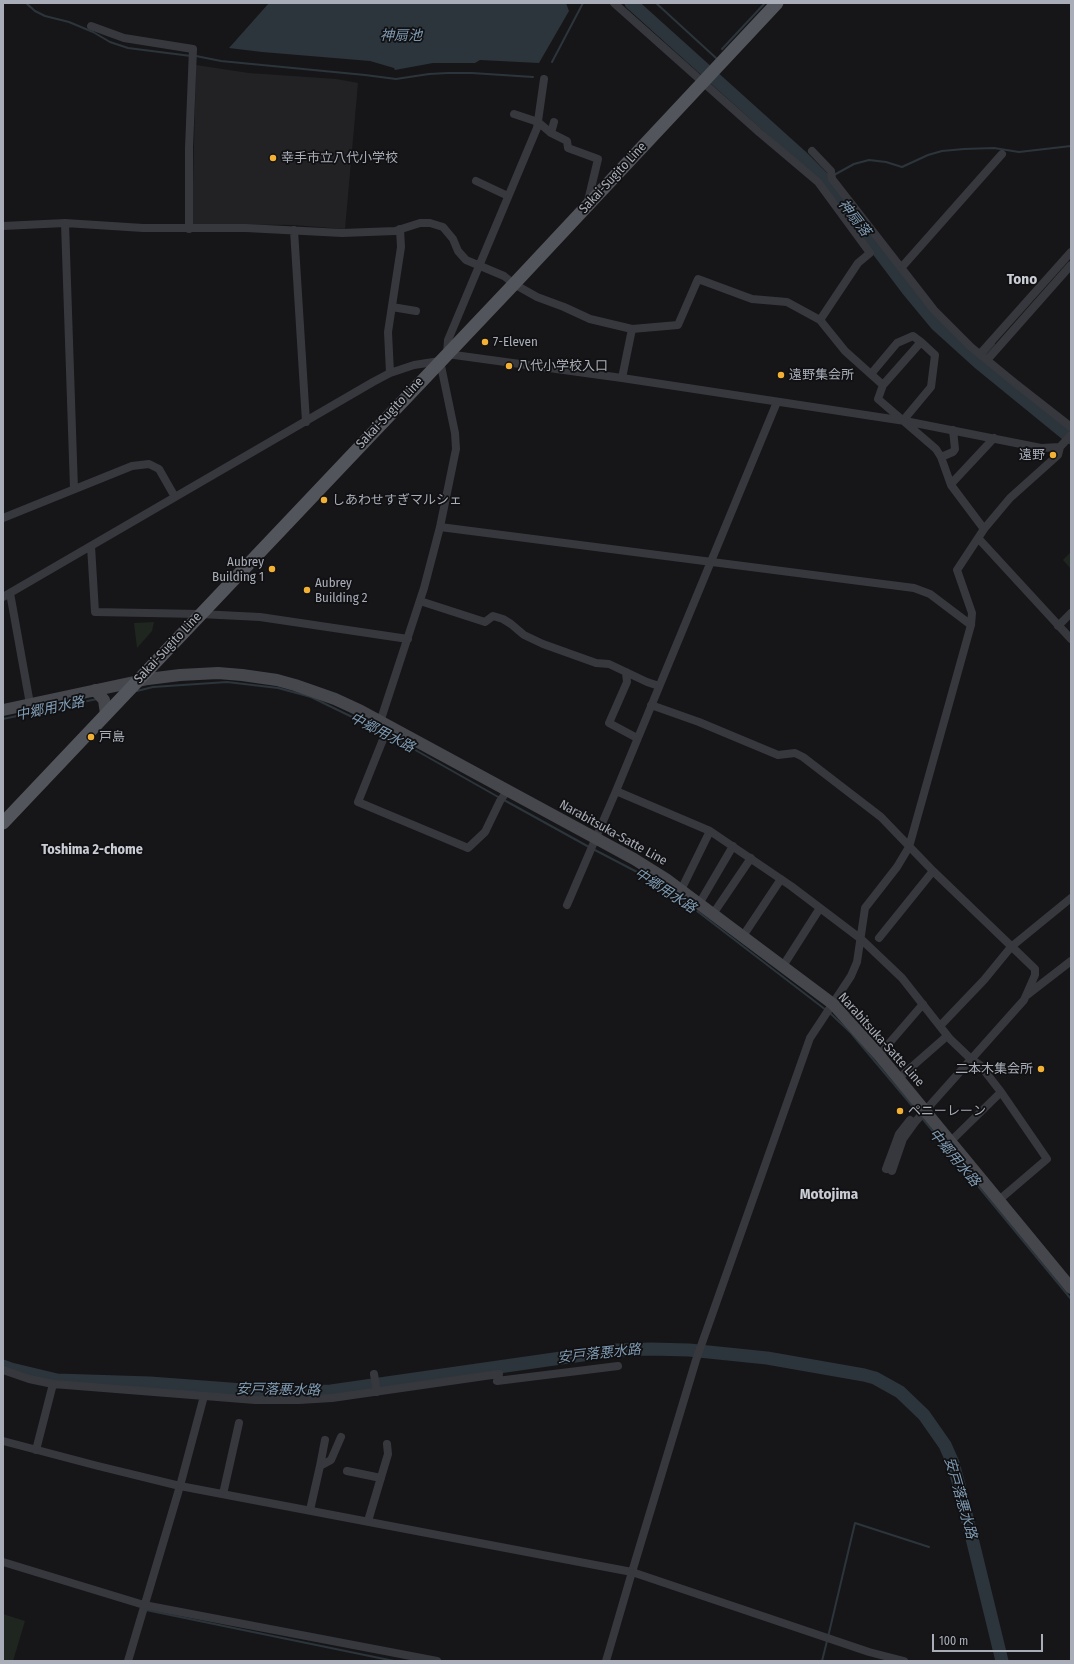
<!DOCTYPE html>
<meta charset="utf-8">
<style>
body{margin:0}
#map{position:relative;width:1074px;height:1664px;overflow:hidden;background:#161618;font-family:"Fira Sans Condensed",sans-serif}
canvas{display:block}
.frame{position:absolute;inset:0;border:4px solid #a8adb8;pointer-events:none}
.scale{position:absolute;left:932px;top:1634px;width:111px;height:18px;box-sizing:border-box;border:2px solid #a8adb8;border-top:0;padding-left:5px;font-size:12px;line-height:14px;white-space:nowrap;color:#a8adb8;-webkit-text-stroke:3px #111113;paint-order:stroke}
</style>
<div id="map">
<canvas width="1074" height="1664"></canvas>
<div class="frame"></div>
<div class="scale">100 m</div>
</div>
<script>
const g = document.querySelector('canvas').getContext('2d');
g.lineJoin = 'round';
function paint(path, color) {
  g.fillStyle = color;
  g.fill(path, 'evenodd');
}
function poly(rows) {
  const path = new Path2D();
  for (const r of rows) {
    path.moveTo(r[0], r[1]);
    for (let i = 2; i < r.length; i += 2) path.lineTo(r[i], r[i + 1]);
  }
  return path;
}
function stroke(path, color, width, dash) {
  g.strokeStyle = color;
  g.lineWidth = width;
  g.lineCap = dash ? 'butt' : 'round';
  g.setLineDash(dash || []);
  g.stroke(path);
}
function write(font, color, halo, rows, align = 'center') {
  g.font = font + ' "Fira Sans Condensed","Noto Sans JP",sans-serif';
  g.lineWidth = 3.5;
  g.setLineDash([]);
  g.textBaseline = 'middle';
  g.strokeStyle = halo;
  g.fillStyle = color;
  for (const [text, x, y, turn = 0] of rows) {
    g.save();
    g.translate(x, y);
    g.rotate((+turn || 0) * Math.PI / 180);
    g.textAlign = isNaN(turn) ? turn : align;
    if (halo) g.strokeText(text, 0, 0);
    g.fillText(text, 0, 0);
    g.restore();
  }
}
paint(poly([
 [196,65,249,73,336,79,358,83,345,229,292,225,192,224]
]), '#222225');
paint(poly([
 [1071,552,1071,569,1063,560],
 [154,622,152,631,137,648,134,623],
 [3,1614,25,1621,13,1661,3,1661]
]), '#1e261f');
paint(poly([
 [269,3,566,3,569,11,539,63,480,60,475,63,433,63,395,70,394,68,370,61,262,52,229,48]
]), '#2c353c');
stroke(poly([
 [26,3,35,11,45,16,69,22,93,32,110,42,128,48,191,56],
 [656,3,716,58],
 [722,49,765,3],
 [196,56,221,61,365,75,396,79,429,74,448,73,472,73,533,77],
 [552,62,583,3],
 [834,175,854,164,869,160,886,162,902,167,928,155,942,151,964,149,994,148,1019,152,1071,146],
 [984,356,994,344],
 [137,691,153,687,227,682,278,688,311,697,383,732],
 [3,719,97,699],
 [387,734,500,798],
 [504,800,589,847],
 [593,849,639,873,680,898,826,1010],
 [830,1013,851,1033,919,1114],
 [922,1118,1071,1299],
 [146,1610,394,1661],
 [828,1637,855,1523,929,1547],
 [822,1661,827,1641]
]), '#2c353c', 2);
stroke(poly([
 [631,3,802,157,825,180,908,290,937,325,979,363,1071,438],
 [3,1366,11,1369,57,1380,150,1383,270,1392,331,1391,617,1350,651,1349,689,1350,767,1358,864,1375,875,1378,900,1392,924,1415,945,1445,953,1463,959,1485,1002,1661]
]), '#2c353c', 13);
stroke(poly([
 [614,3,760,133,818,182,870,253,858,263,820,320],
 [91,26,124,38,193,49,189,148,189,229],
 [544,79,537,128,448,340,447,354,622,378,905,421,1041,448,1060,447,1071,435],
 [514,114,538,122,551,133,567,141,568,148,598,159,587,205],
 [551,133,554,122],
 [812,151,831,171,832,179,836,184,934,310,971,347,1015,383,1071,427],
 [476,181,508,196],
 [65,223,74,489],
 [3,226,65,223,143,228,246,228,342,233,395,231,420,223,430,223,443,227,453,239,458,251,466,260,504,276,514,284,537,297,564,307,590,319,632,329,678,325,698,279,752,299,787,302,820,320,845,351,883,385,878,399,936,449,941,457,951,485,984,529],
 [294,230,306,422],
 [901,268,1002,154],
 [392,307,416,311],
 [980,354,1071,252],
 [987,360,1071,265],
 [390,373,388,332,401,247,400,229],
 [871,374,897,343,913,336,921,342,935,355,931,387,906,417,905,421],
 [622,378,632,329],
 [883,385,921,342],
 [941,457,953,452,955,449,953,430],
 [951,484,994,438],
 [3,518,132,466,149,464,159,469,175,497],
 [440,527,914,588,930,594,971,625],
 [978,538,1071,639],
 [91,546,95,612,200,614,260,617,408,639],
 [10,593,30,704],
 [3,597,373,382,390,373,414,365,440,361,455,433,456,449,440,527,424,588,380,722],
 [420,601,485,622,493,616,503,619,511,624,524,635,543,644,596,663,609,664,647,682,659,686],
 [1058,626,1071,613],
 [626,672,627,682,609,723,637,738],
 [651,705,699,722,778,755,795,753,803,757,881,817,933,871,1035,969,1035,975,1024,1000,916,1121,903,1139,892,1171],
 [388,727,358,802,468,848,485,832,500,801,507,791],
 [616,791,710,831,791,886,861,939,902,978,950,1039,972,1060,980,1065,1001,1092,1047,1159,999,1200],
 [681,890,710,831],
 [699,904,733,846],
 [567,905,616,791,777,402],
 [713,914,751,858],
 [743,936,781,879],
 [879,938,933,871],
 [783,966,820,908],
 [1027,995,1071,961],
 [940,1026,984,980,1011,947,1071,898],
 [879,1055,923,1004],
 [899,1078,947,1036],
 [951,1141,1001,1092],
 [886,1169,899,1134,910,1120],
 [3,1370,29,1379,53,1384,255,1400,299,1400,332,1398,499,1374,497,1381,618,1366],
 [374,1374,377,1392],
 [3,1441,98,1466,180,1486,632,1572,606,1661],
 [36,1450,53,1384],
 [320,1466,325,1440],
 [347,1471,381,1478],
 [223,1494,239,1423],
 [310,1510,320,1466,331,1460,341,1437],
 [368,1521,388,1454,387,1444],
 [3,1562,144,1605,437,1661],
 [128,1661,180,1486,204,1396],
 [904,1661,869,1652,632,1572,696,1360,810,1038,851,976,857,962,865,908,897,867,909,847,971,625,972,613,957,570,984,529,1010,498,1058,455,1060,447]
]), '#37383d', 8);
stroke(poly([
 [95,690,104,700,106,714],
 [3,710,148,679,180,675,218,673,242,675,277,680,295,685,335,699,361,711,634,859,666,879,833,1004,879,1055,1071,1288]
]), '#45474d', 12);
stroke(poly([
 [3,823,514,284,777,3]
]), '#53555c', 13);
for (const [x, y, r, color] of [
 [273,158,4,"#f2b134"],
 [485,342,4,"#f2b134"],
 [509,366,4,"#f2b134"],
 [781,375,4,"#f2b134"],
 [1053,455,4,"#f2b134"],
 [324,500,4,"#f2b134"],
 [272,569,4,"#f2b134"],
 [307,590,4,"#f2b134"],
 [91,737,4,"#f2b134"],
 [1041,1069,4,"#f2b134"],
 [900,1111,4,"#f2b134"]
]) {
  const dot = new Path2D();
  dot.arc(x, y, r, 0, 2 * Math.PI);
  g.fillStyle = color;
  g.fill(dot);
  stroke(dot, '#111113', 1.5);
}
write('13px', '#a8adb8', '#111113', [
 ["幸手市立八代小学校",281,158],
 ["7-Eleven",493,342],
 ["八代小学校入口",517,366],
 ["遠野集会所",789,375],
 ["遠野",1045,455,"right"],
 ["しあわせすぎマルシェ",332,500],
 ["Aubrey",264,562,"right"],
 ["Building 1",264,577,"right"],
 ["Aubrey",315,583],
 ["Building 2",315,598],
 ["戸島",99,737],
 ["二本木集会所",1033,1069,"right"],
 ["ペニーレーン",908,1111]
], 'left');
write('13px', '#a8adb8', '#111113', [
 ["Sakai-Sugito Line",613,178,-47],
 ["Sakai-Sugito Line",390,413,-47],
 ["Sakai-Sugito Line",168,648,-47],
 ["Narabitsuka-Satte Line",613,833,29],
 ["Narabitsuka-Satte Line",881,1040,48]
]);
write('italic 14px', '#7f9bb3', '#111113', [
 ["神扇池",401,36],
 ["神扇落",854,218,52],
 ["中郷用水路",50,709,-12],
 ["中郷用水路",382,733,27],
 ["中郷用水路",665,891,33],
 ["中郷用水路",954,1158,50],
 ["安戸落悪水路",599,1354,-6],
 ["安戸落悪水路",278,1390,1],
 ["安戸落悪水路",960,1498,74]
]);
write('bold 14px', '#c9ccd4', '#111113', [
 ["Toshima 2-chome",92,850]
]);
write('bold 15px', '#c9ccd4', '#111113', [
 ["Tono",1022,280],
 ["Motojima",829,1195]
]);
</script>
